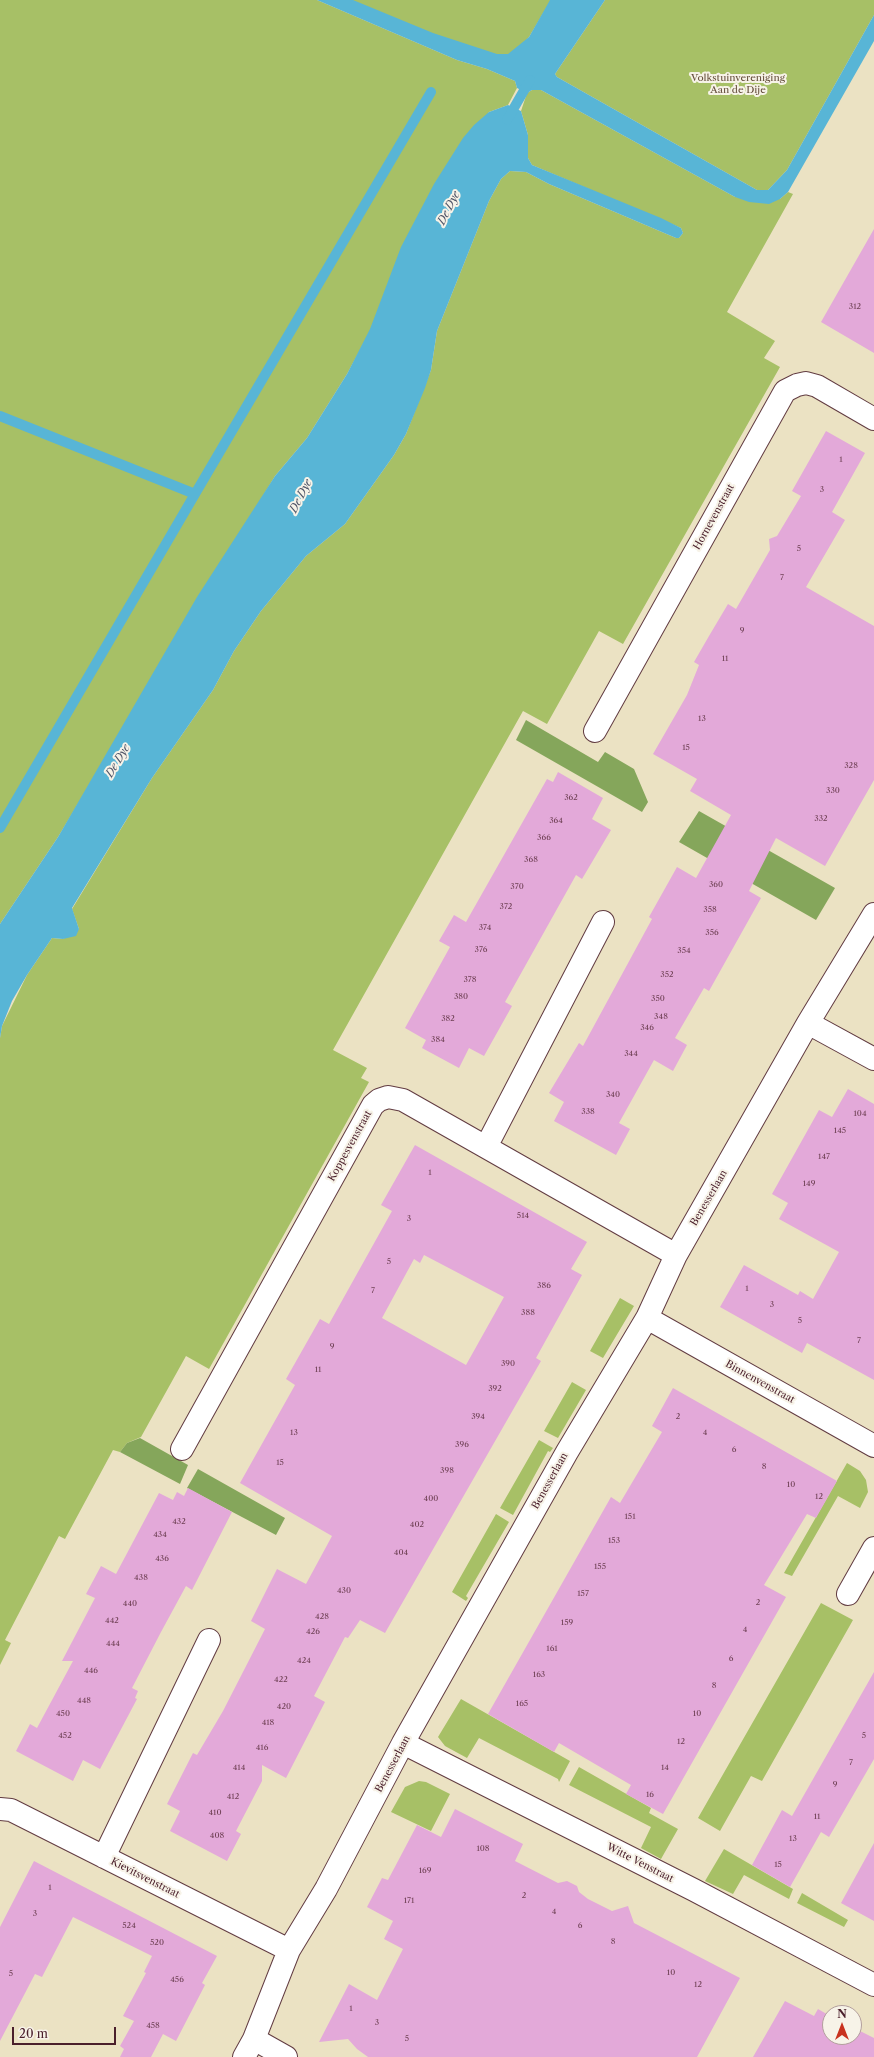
<!DOCTYPE html>
<style>
body{margin:0}
#map{position:relative;width:874px;height:2057px;overflow:hidden;background:#ebe2c3;font-family:"Libre Caslon Text",serif}
canvas{display:block}
.north{position:absolute;left:822px;top:2005px;width:40px;height:40px;box-sizing:border-box;background:#f7f3e8;border:1px solid #b29e9c;border-radius:50%;rotate:0deg;font-size:11px;font-weight:700;line-height:16px;text-align:center;color:#4a1f2b}
.north::after{content:'';display:block;margin:auto;width:14px;height:18px;background:#c8321e;clip-path:polygon(50% 0,100% 100%,50% 72%,0 100%)}
.scale{position:absolute;left:12px;top:2027px;width:104px;height:18px;box-sizing:border-box;border:2px solid #4a1f2b;border-top:0;padding-left:5px;font-size:12px;line-height:14px;white-space:nowrap;color:#4a1f2b;-webkit-text-stroke:3px #f7f3e8;paint-order:stroke}
</style>
<div id="map">
<canvas width="874" height="2057"></canvas>
<div class="north">N</div>
<div class="scale">20 m</div>
</div>
<script>
const g = document.querySelector('canvas').getContext('2d');
g.lineJoin = 'round';
function paint(path, color) {
  g.fillStyle = color;
  g.fill(path, 'evenodd');
}
function poly(rows) {
  const path = new Path2D();
  for (const r of rows) {
    path.moveTo(r[0], r[1]);
    for (let i = 2; i < r.length; i += 2) path.lineTo(r[i], r[i + 1]);
  }
  return path;
}
function stroke(path, color, width, dash) {
  g.strokeStyle = color;
  g.lineWidth = width;
  g.lineCap = dash ? 'butt' : 'round';
  g.setLineDash(dash || []);
  g.stroke(path);
}
function write(font, color, halo, rows, align = 'center') {
  g.font = font + ' "Libre Caslon Text",serif';
  g.lineWidth = 4;
  g.setLineDash([]);
  g.textBaseline = 'middle';
  g.strokeStyle = halo;
  g.fillStyle = color;
  for (const [text, x, y, turn = 0] of rows) {
    g.save();
    g.translate(x, y);
    g.rotate((+turn || 0) * Math.PI / 180);
    g.textAlign = isNaN(turn) ? turn : align;
    if (halo) g.strokeText(text, 0, 0);
    g.fillText(text, 0, 0);
    g.restore();
  }
}
paint(poly([
 [0,0,317,0,457,60,487,69,515,81,517,88,508,105,489,112,347,374,307,438,275,476,58,837,0,924],
 [331,0,551,0,529,37,507,62],
 [605,0,874,0,874,15,787,170,768,190,757,190,557,77,555,74],
 [532,90,541,90,735,197,780,199,788,192,793,194,727,312,775,341,764,358,780,367,623,644,599,631,547,724,523,711,333,1050,367,1068,361,1078,369,1082,209,1369,186,1356,141,1437,127,1443,120,1452,113,1450,65,1539,59,1536,5,1640,11,1643,0,1665,0,1038,2,1026,27,975,52,938,63,939,79,929,72,909,152,778,213,690,234,651,261,611,306,556,345,524,394,455,406,434,431,370,437,331,489,201,501,179,510,171,526,172,549,184,676,238,679,238,683,233,681,228,532,165,528,158,528,135,521,111,527,93],
 [620,1298,634,1306,603,1358,590,1351],
 [572,1382,586,1390,558,1438,544,1431],
 [539,1440,553,1448,550,1452,548,1451,513,1515,500,1508],
 [847,1463,860,1471,866,1480,868,1492,860,1508,838,1496,792,1576,784,1573],
 [496,1514,509,1522,466,1596,468,1598,466,1601,452,1592],
 [821,1603,853,1620,762,1781,751,1776,720,1831,698,1818],
 [461,1699,570,1761,559,1782,558,1779,479,1738,467,1758,445,1746,438,1737],
 [579,1767,651,1808,649,1813,678,1829,661,1859,641,1848,651,1827,569,1785],
 [419,1781,426,1782,450,1794,431,1831,391,1812,405,1787],
 [724,1849,793,1889,789,1899,744,1875,733,1894,705,1881],
 [802,1893,848,1920,844,1927,797,1903]
]), '#a7c066');
paint(poly([
 [526,720,598,762,605,752,634,769,648,802,642,812,516,740],
 [699,811,835,888,816,920,679,842],
 [140,1438,188,1465,180,1484,120,1452,127,1443],
 [198,1469,285,1518,276,1535,187,1488]
]), '#85a65b');
paint(poly([
 [317,0,353,0,433,33,497,54,508,54,529,37,550,0,605,0,555,74,557,77,757,190,768,190,787,170,874,15,874,41,788,192,780,199,769,204,749,202,735,197,541,90,532,90,527,93,517,88,515,81,487,69,457,60],
 [508,105,521,111,528,135,528,158,532,165,661,218,681,228,683,233,679,238,676,238,549,184,526,172,510,171,501,179,489,201,437,331,431,370,425,388,406,434,394,455,345,524,306,556,261,611,234,651,213,690,152,778,72,908,79,929,76,936,63,939,52,938,27,975,12,1001,2,1026,0,1038,0,924,58,837,197,597,275,476,307,438,347,374,370,329,401,247,434,184,463,138,474,125,489,112]
]), '#58b5d6');
stroke(poly([
 [507,120,530,80],
 [0,416,195,494,0,828],
 [195,494,431,92]
]), '#58b5d6', 10);
paint(poly([
 [874,229,874,353,821,322],
 [826,431,865,453,832,512,845,520,806,587,874,626,874,780,825,866,776,838,749,891,761,898,709,991,704,988,675,1038,687,1045,673,1071,654,1060,619,1123,630,1129,616,1155,554,1121,564,1102,549,1093,579,1043,583,1046,652,919,649,917,677,867,696,878,731,815,690,791,697,779,653,754,687,695,699,665,694,662,709,636,728,604,736,609,770,550,769,539,777,536,801,496,792,491],
 [558,772,603,798,592,819,611,830,582,879,576,875,505,1002,512,1006,484,1056,469,1048,459,1068,422,1048,426,1040,405,1028,450,947,439,941,454,915,466,922,547,779,553,782],
 [848,1089,874,1104,874,1380,807,1343,802,1353,720,1307,744,1265,798,1295,800,1291,813,1299,839,1252,779,1219,788,1203,772,1194,819,1110,832,1117],
 [415,1145,587,1242,571,1269,582,1275,536,1358,541,1361,385,1633,360,1620,348,1638,345,1637,314,1696,325,1702,286,1778,262,1765,262,1781,236,1831,241,1834,227,1861,170,1831,180,1811,167,1804,193,1753,197,1755,223,1711,265,1629,251,1621,277,1569,306,1584,332,1536,240,1483,295,1385,286,1379,320,1319,329,1324,392,1211,381,1205],
 [424,1255,504,1297,466,1365,382,1318,414,1259,420,1263],
 [673,1388,837,1481,816,1518,807,1514,764,1585,786,1597,663,1814,626,1794,631,1785,559,1743,554,1752,488,1714,611,1497,620,1503,662,1432,652,1426],
 [188,1488,232,1512,192,1590,186,1586,161,1632,132,1688,138,1691,135,1698,137,1699,100,1769,83,1760,73,1781,16,1751,30,1724,37,1728,73,1661,62,1661,95,1598,86,1594,101,1566,116,1574,159,1493,173,1500,177,1492,184,1496],
 [874,1672,874,1759,829,1837,821,1832,790,1887,752,1865,782,1810,792,1816],
 [455,1809,523,1844,515,1861,558,1883,567,1881,577,1886,579,1892,588,1899,612,1911,628,1906,634,1923,740,1978,697,2057,368,2057,357,2049,348,2039,319,2042,349,1984,377,2000,403,1949,384,1939,393,1921,367,1907,382,1878,388,1880,417,1825,441,1837],
 [874,1843,874,1921,841,1903],
 [34,1861,217,1956,202,1983,205,1985,176,2041,163,2034,151,2057,120,2057,124,2049,120,2046,134,2021,123,2016,146,1973,144,1972,152,1956,73,1917,42,1977,35,1974,0,2041,0,1927],
 [785,2001,814,2016,818,2009,830,2016,830,2037,854,2037,854,2028,874,2038,874,2057,753,2057]
]), '#e3a9d9');
const minor = poly([
 [595,731,785,391,797,385,806,383,817,386,874,419],
 [808,1023,874,1059],
 [486,1147,603,922],
 [647,1318,874,1446],
 [182,1449,373,1105,379,1100,388,1097,403,1100,676,1255],
 [848,1594,874,1548],
 [403,1743,694,1890,874,1985],
 [0,1809,11,1810,289,1950],
 [104,1857,209,1640],
 [254,2039,286,2057],
 [244,2057,254,2039,289,1950,326,1889,403,1743,567,1452,647,1318,676,1255,808,1023,874,914]
]);
stroke(minor, '#623c42', 24);
stroke(minor, '#fff', 22);
write('8px', '#704256', null, [
 ["312",855,307],
 ["1",841,460],
 ["3",822,490],
 ["5",799,549],
 ["7",782,578],
 ["9",742,631],
 ["11",725,659],
 ["13",702,719],
 ["15",686,748],
 ["328",851,766],
 ["330",833,791],
 ["362",571,798],
 ["332",821,819],
 ["364",556,821],
 ["366",544,838],
 ["368",531,860],
 ["360",716,885],
 ["370",517,887],
 ["372",506,907],
 ["358",710,910],
 ["374",485,928],
 ["356",712,933],
 ["376",481,950],
 ["354",684,951],
 ["352",667,975],
 ["378",470,980],
 ["380",461,997],
 ["350",658,999],
 ["348",661,1017],
 ["382",448,1019],
 ["346",647,1028],
 ["384",438,1040],
 ["344",631,1054],
 ["340",613,1095],
 ["338",588,1112],
 ["104",860,1114],
 ["145",840,1131],
 ["147",824,1157],
 ["1",430,1173],
 ["149",809,1184],
 ["514",523,1216],
 ["3",409,1219],
 ["5",389,1262],
 ["386",544,1286],
 ["1",747,1289],
 ["7",373,1291],
 ["3",772,1305],
 ["388",528,1313],
 ["5",800,1321],
 ["7",859,1341],
 ["9",332,1347],
 ["390",508,1364],
 ["11",318,1370],
 ["392",495,1389],
 ["394",478,1417],
 ["2",678,1417],
 ["13",294,1433],
 ["4",705,1433],
 ["396",462,1445],
 ["6",734,1450],
 ["15",280,1463],
 ["8",764,1467],
 ["398",447,1471],
 ["10",791,1485],
 ["12",819,1497],
 ["400",431,1499],
 ["151",630,1517],
 ["432",179,1522],
 ["402",417,1525],
 ["434",160,1535],
 ["153",614,1541],
 ["404",401,1553],
 ["436",162,1559],
 ["155",600,1567],
 ["438",141,1578],
 ["430",344,1591],
 ["157",583,1594],
 ["2",758,1603],
 ["440",130,1604],
 ["428",322,1617],
 ["442",112,1621],
 ["159",567,1623],
 ["4",745,1630],
 ["426",313,1632],
 ["444",113,1644],
 ["161",552,1649],
 ["6",731,1659],
 ["424",304,1661],
 ["446",91,1671],
 ["163",539,1675],
 ["422",281,1680],
 ["8",714,1686],
 ["448",84,1701],
 ["165",522,1704],
 ["420",284,1707],
 ["450",63,1714],
 ["10",697,1714],
 ["418",268,1723],
 ["452",65,1736],
 ["5",864,1736],
 ["12",681,1742],
 ["416",262,1748],
 ["7",851,1763],
 ["414",239,1768],
 ["14",665,1768],
 ["9",835,1785],
 ["16",650,1795],
 ["412",233,1797],
 ["410",215,1813],
 ["11",817,1817],
 ["408",217,1836],
 ["13",793,1839],
 ["108",483,1849],
 ["15",778,1865],
 ["169",425,1871],
 ["1",50,1888],
 ["2",524,1896],
 ["171",409,1901],
 ["4",554,1912],
 ["3",35,1914],
 ["524",129,1926],
 ["6",580,1926],
 ["8",613,1942],
 ["520",157,1943],
 ["10",671,1973],
 ["5",11,1974],
 ["456",177,1980],
 ["12",698,1985],
 ["1",351,2009],
 ["3",377,2023],
 ["458",153,2026],
 ["5",407,2039]
]);
write('10px', '#664f3d', '#f7f3e8', [
 ["Volkstuinvereniging",738,78],
 ["Aan de Dije",738,90]
]);
write('10px', '#4a1f2b', '#f7f3e8', [
 ["Hornevenstraat",714,517,-61],
 ["Koppesvenstraat",350,1146,-61],
 ["Benesserlaan",709,1198,-60],
 ["Binnenvenstraat",760,1382,29],
 ["Benesserlaan",550,1481,-61],
 ["Benesserlaan",393,1764,-62],
 ["Witte Venstraat",640,1863,27],
 ["Kievitsvenstraat",145,1878,27]
]);
write('italic 11px', '#4f5467', '#f7f3e8', [
 ["De Dye",449,208,-63],
 ["De Dye",301,496,-63],
 ["De Dye",118,761,-59]
]);
</script>
